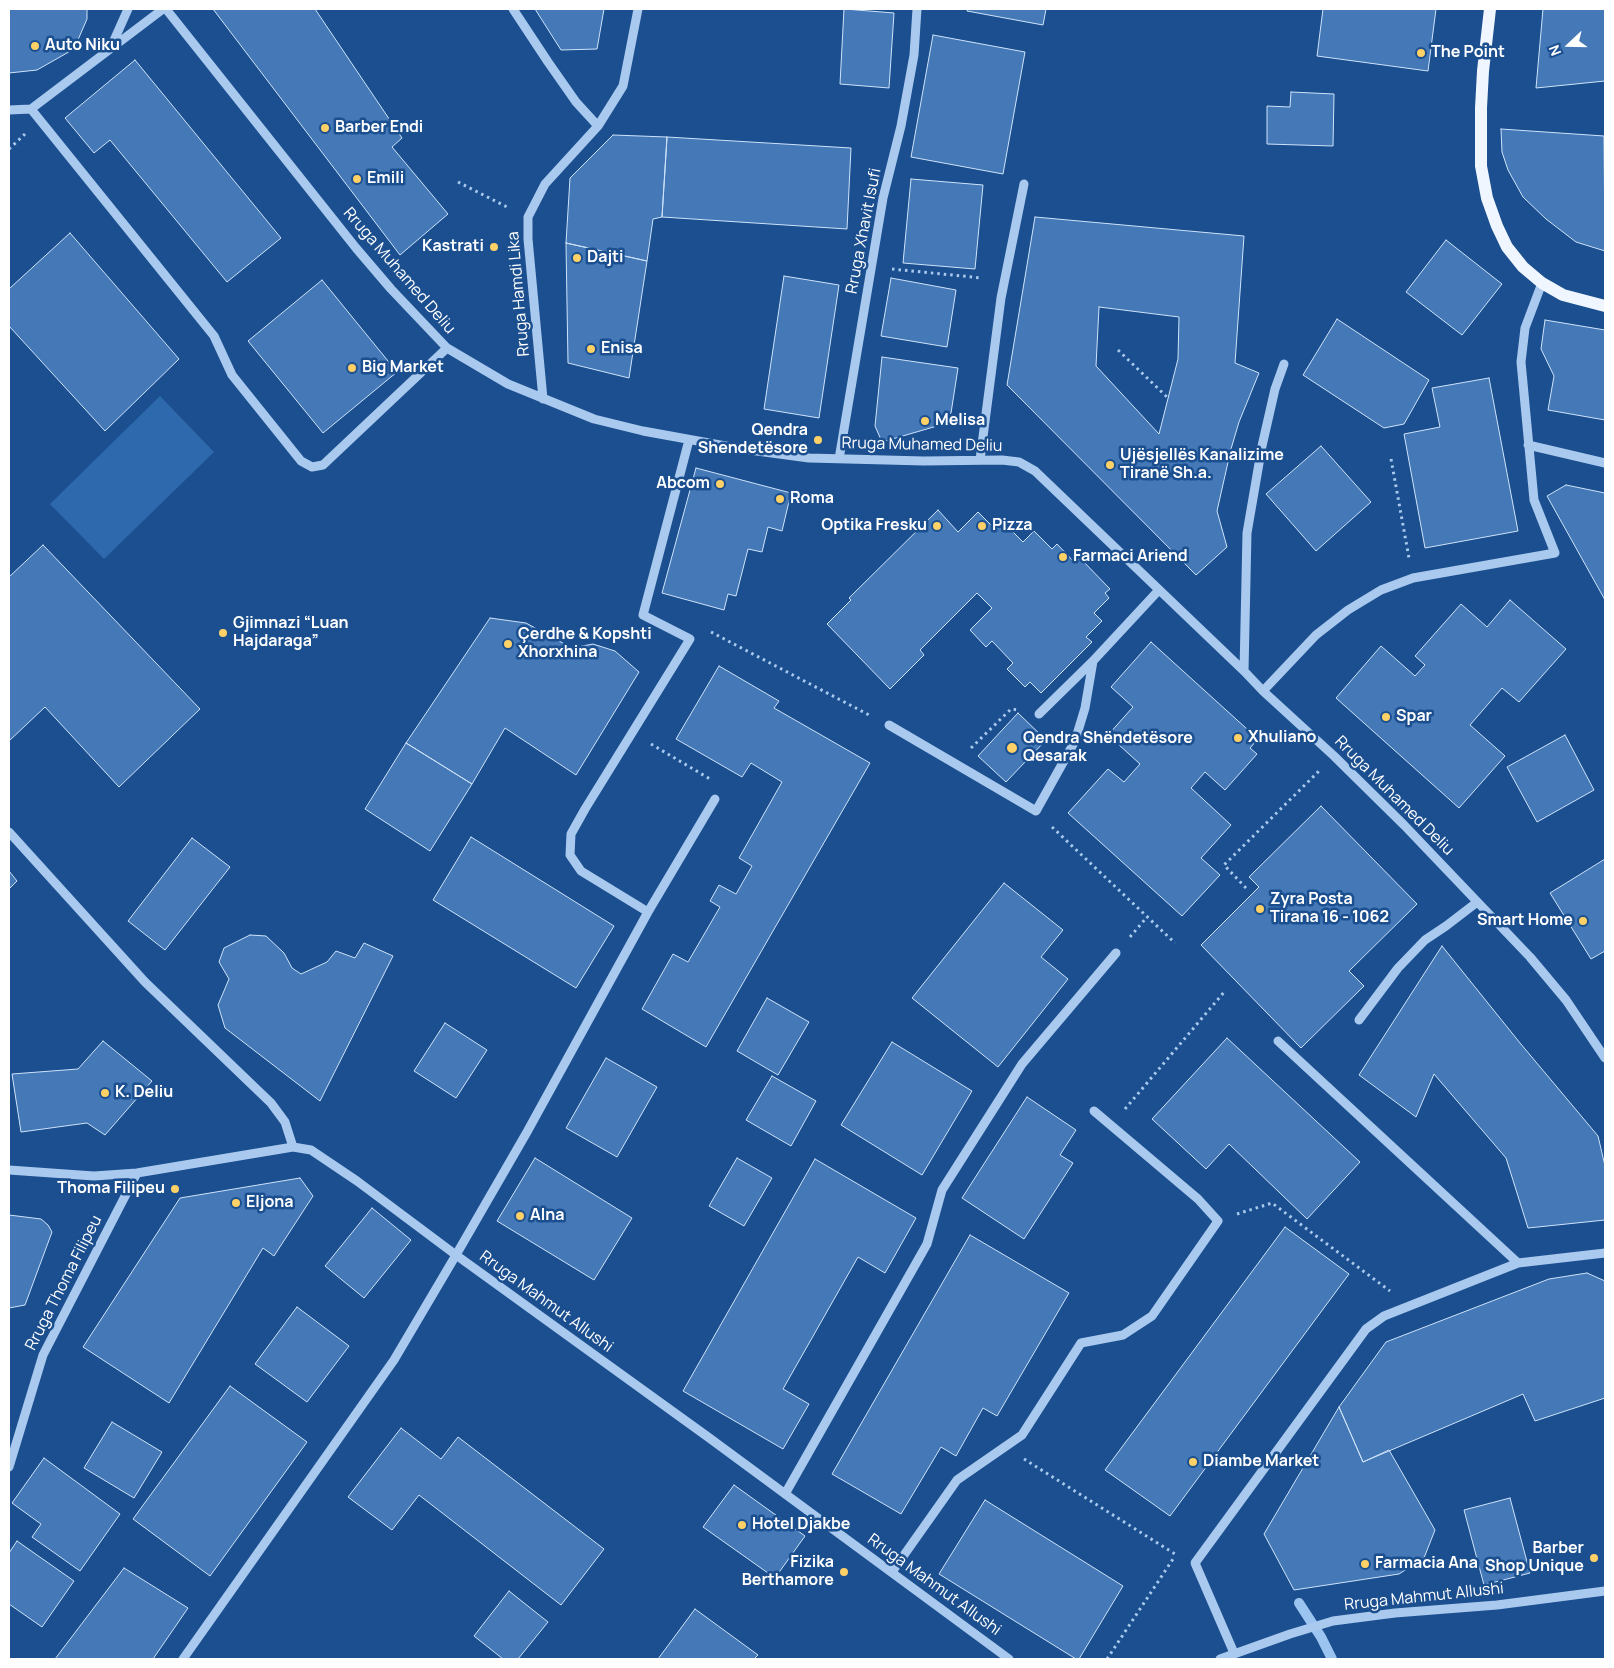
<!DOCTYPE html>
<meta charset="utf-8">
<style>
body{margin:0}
#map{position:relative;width:1614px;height:1668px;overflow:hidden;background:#1b4f8f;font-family:Manrope,sans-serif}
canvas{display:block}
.frame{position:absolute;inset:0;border:10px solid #fff;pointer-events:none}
.north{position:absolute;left:1544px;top:20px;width:50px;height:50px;-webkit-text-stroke:4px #1b4f8f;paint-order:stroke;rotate:249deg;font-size:14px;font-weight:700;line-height:20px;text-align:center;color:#fff}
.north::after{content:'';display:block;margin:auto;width:18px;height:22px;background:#fff;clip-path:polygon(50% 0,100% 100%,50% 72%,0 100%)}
</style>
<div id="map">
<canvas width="1614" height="1668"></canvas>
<div class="frame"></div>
<div class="north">N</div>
</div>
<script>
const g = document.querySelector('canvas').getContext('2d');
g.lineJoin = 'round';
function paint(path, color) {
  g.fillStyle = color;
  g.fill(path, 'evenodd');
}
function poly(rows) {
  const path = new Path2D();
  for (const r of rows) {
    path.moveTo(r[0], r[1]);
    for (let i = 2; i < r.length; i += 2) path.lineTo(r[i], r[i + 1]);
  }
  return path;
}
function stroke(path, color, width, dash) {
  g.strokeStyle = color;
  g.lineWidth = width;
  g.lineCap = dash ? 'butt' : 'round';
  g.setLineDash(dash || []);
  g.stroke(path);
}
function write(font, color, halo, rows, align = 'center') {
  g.font = font + ' Manrope,sans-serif';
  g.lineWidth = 5;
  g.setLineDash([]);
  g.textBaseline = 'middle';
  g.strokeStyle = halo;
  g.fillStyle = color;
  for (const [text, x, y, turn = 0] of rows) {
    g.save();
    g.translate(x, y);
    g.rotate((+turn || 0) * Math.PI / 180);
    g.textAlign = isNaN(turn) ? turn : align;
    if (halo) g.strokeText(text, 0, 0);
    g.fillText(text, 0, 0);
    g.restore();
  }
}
paint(poly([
 [160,396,214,452,104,559,50,504]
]), '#2e69ad');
stroke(poly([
 [1299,1603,1321,1637,1332,1659]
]), '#9cc4f0', 10);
const building = poly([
 [9,9,87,9,87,19,74,49,37,70,9,73,9,9],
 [213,9,315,9,402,138,392,147,448,214,400,255,213,9],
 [535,9,604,9,597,49,561,50,535,9],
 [844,9,894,13,889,88,840,84,844,9],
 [968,9,1046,9,1043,25,967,11,968,9],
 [1323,9,1436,9,1428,71,1317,56,1323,9],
 [1543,9,1605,9,1605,81,1536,88,1543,9],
 [933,35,1025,52,1003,174,911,157,933,35],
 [135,60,281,238,227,282,110,140,94,153,65,118,135,60],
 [1291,92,1334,94,1333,146,1267,144,1267,106,1290,107,1291,92],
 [1501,129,1604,136,1605,251,1576,242,1546,219,1523,197,1508,170,1502,152,1501,129],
 [613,135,667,137,662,217,653,219,647,261,566,243,570,178,613,135],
 [667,137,851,148,847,229,662,217,667,137],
 [911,179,983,185,975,269,903,263,911,179],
 [1035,217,1244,236,1235,363,1259,373,1239,422,1231,449,1217,511,1227,547,1196,575,1007,385,1035,217],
 [1099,307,1179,317,1178,359,1159,434,1096,366,1099,307],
 [70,233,179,359,105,431,9,326,9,289,70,233],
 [1446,240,1502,284,1462,335,1406,292,1446,240],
 [566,243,647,261,629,378,568,363,566,243],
 [784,276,839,285,819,418,764,409,784,276],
 [891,278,956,290,947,347,881,336,891,278],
 [322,280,397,372,323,433,248,341,322,280],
 [1337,319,1429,380,1404,424,1384,428,1303,375,1337,319],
 [1545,320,1605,330,1605,420,1548,410,1554,376,1541,349,1545,320],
 [882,357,958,368,951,413,943,417,944,424,882,442,875,426,882,357],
 [1489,378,1518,531,1425,548,1404,434,1440,427,1432,388,1489,378],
 [1321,446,1371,502,1316,551,1266,494,1321,446],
 [696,468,791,493,782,531,768,527,762,552,748,549,736,596,728,594,724,610,662,593,696,468],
 [1566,485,1605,493,1605,600,1547,496,1566,485],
 [938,510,958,532,978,512,996,530,1004,523,1023,542,1034,531,1052,549,1057,544,1075,563,1080,558,1110,589,1105,593,1109,598,1094,613,1102,621,1086,637,1092,642,1041,693,1030,682,1025,687,1007,669,1013,663,992,641,986,647,970,630,992,608,977,593,920,650,924,655,890,689,827,624,851,600,849,598,938,510],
 [43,545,200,709,119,787,45,707,9,741,9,577,43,545],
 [1510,600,1566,649,1519,702,1502,688,1470,725,1505,756,1459,808,1336,698,1381,646,1415,676,1425,665,1415,656,1461,604,1487,627,1510,600],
 [490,618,526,623,572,648,593,644,615,651,639,672,576,775,505,728,472,784,406,743,490,618],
 [1151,642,1258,739,1250,748,1257,754,1225,790,1205,772,1191,788,1231,825,1201,858,1220,875,1182,916,1068,813,1108,769,1124,782,1140,764,1108,735,1133,707,1111,687,1151,642],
 [719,666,779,701,774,708,870,763,706,1047,642,1009,673,954,688,962,720,907,710,901,719,885,736,894,752,866,739,858,782,782,751,763,742,777,676,739,719,666],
 [1018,713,1046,740,1006,782,978,756,1018,713],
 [1565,735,1594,790,1537,822,1507,767,1565,735],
 [406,743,472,784,430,851,365,809,406,743],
 [1321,806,1417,904,1349,971,1364,986,1301,1048,1201,945,1259,887,1249,877,1321,806],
 [471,837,614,926,576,988,433,900,471,837],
 [192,838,230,867,165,950,128,921,192,838],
 [1605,859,1605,951,1591,959,1550,893,1605,859],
 [9,871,17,881,9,889,9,871],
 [1004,883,1063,930,1041,957,1068,979,998,1067,912,998,1004,883],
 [250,935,266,936,284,953,292,968,301,974,327,962,336,951,355,958,364,943,393,956,320,1101,225,1028,218,1005,229,979,219,962,224,948,250,935],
 [1442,946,1520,1043,1598,1136,1605,1166,1605,1220,1528,1228,1506,1158,1434,1074,1416,1117,1359,1075,1442,946],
 [767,998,809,1022,778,1075,737,1051,767,998],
 [445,1023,487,1050,456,1098,414,1071,445,1023],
 [1227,1038,1360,1162,1307,1219,1229,1144,1206,1169,1152,1119,1227,1038],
 [103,1041,152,1081,105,1135,87,1123,21,1132,12,1074,78,1069,103,1041],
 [892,1042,972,1091,922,1175,841,1125,892,1042],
 [606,1058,657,1087,617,1157,566,1128,606,1058],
 [772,1076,816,1101,791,1146,746,1120,772,1076],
 [1027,1097,1076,1130,1060,1155,1073,1163,1024,1239,962,1198,1027,1097],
 [535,1158,632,1218,594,1280,497,1221,535,1158],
 [737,1158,772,1178,744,1226,709,1206,737,1158],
 [815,1159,916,1218,885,1273,858,1257,783,1389,809,1404,783,1449,683,1391,815,1159],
 [300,1178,313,1196,274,1256,263,1248,169,1403,83,1347,180,1198,300,1178],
 [372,1208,411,1240,364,1298,325,1266,372,1208],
 [9,1215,41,1219,48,1225,52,1232,25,1305,9,1308,9,1215],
 [1285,1227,1349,1274,1170,1516,1105,1470,1285,1227],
 [970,1235,1069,1293,997,1416,983,1408,956,1456,941,1447,901,1514,832,1474,970,1235],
 [1587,1273,1605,1281,1605,1398,1535,1421,1523,1394,1363,1462,1339,1407,1386,1342,1549,1279,1587,1273],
 [297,1307,349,1346,307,1402,255,1364,297,1307],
 [230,1386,307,1442,210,1576,133,1519,230,1386],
 [1339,1407,1363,1462,1389,1450,1435,1530,1424,1558,1399,1574,1294,1590,1264,1534,1339,1407],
 [112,1422,162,1452,134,1498,84,1468,112,1422],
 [401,1428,441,1459,458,1437,604,1549,561,1605,419,1495,392,1530,348,1497,401,1428],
 [44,1458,120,1514,80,1571,32,1537,41,1524,12,1503,44,1458],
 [734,1485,805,1536,775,1578,703,1527,734,1485],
 [1510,1498,1530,1573,1484,1585,1464,1510,1510,1498],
 [985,1500,1123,1586,1079,1659,1076,1659,939,1574,985,1500],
 [17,1541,74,1581,42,1627,9,1604,9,1553,17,1541],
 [124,1568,188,1608,153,1659,55,1659,124,1568],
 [509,1591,548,1622,518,1659,503,1659,474,1636,509,1591],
 [695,1609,758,1655,754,1659,658,1659,695,1609]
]);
paint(building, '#4478b7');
stroke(building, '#cfe3fa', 1);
stroke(poly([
 [9,149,25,134],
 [458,182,509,208],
 [892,269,982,278],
 [1118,350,1168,398],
 [1391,459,1409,558],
 [711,632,871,716],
 [651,744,710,779],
 [971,748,1011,709,1019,710],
 [1052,827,1175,943],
 [1246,888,1224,865,1319,771],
 [1130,937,1147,917],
 [1125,1109,1225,991],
 [1237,1214,1272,1203,1390,1291],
 [1024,1459,1175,1554],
 [1107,1659,1173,1559]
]), '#a9c9ee', 3, [2.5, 4]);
stroke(poly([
 [166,9,356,248,391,289,447,348,508,384,594,419,643,431,742,449,809,458,924,461,1002,460,1019,462,1035,471,1244,671,1263,691,1334,756,1404,825,1530,957,1566,1000,1605,1058],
 [513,9,548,62,576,102,598,126],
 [111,47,128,9],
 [31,109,214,336,232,375,301,461,312,467,323,465,447,348],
 [9,110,31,109,163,9],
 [543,399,528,239,528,217,545,184,598,126,623,86,638,9],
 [1528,445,1605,463],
 [839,459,883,198,901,126,914,55,917,9],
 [980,460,1001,298,1024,184],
 [1244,671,1247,533,1262,446,1275,389,1284,364],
 [1263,691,1316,635,1348,610,1381,590,1413,578,1555,553,1534,500,1521,362,1525,328,1542,283],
 [1039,714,1093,661,1158,591],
 [889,725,1036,811,1075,741,1085,708,1093,661],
 [9,832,145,982,271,1103,285,1122,293,1147],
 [648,912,715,799],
 [1359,1020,1398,968,1425,940,1446,926,1476,903],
 [1278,1041,1518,1263],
 [9,1170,94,1176,137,1173,293,1147,311,1150,357,1181,456,1255,708,1437,1009,1659],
 [9,1467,43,1355,137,1173],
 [785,1494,927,1244,942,1190,1022,1064,1116,953],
 [892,1572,957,1480,1022,1435,1081,1343,1123,1335,1152,1316,1218,1221,1198,1199,1094,1111],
 [1234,1653,1195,1563,1366,1329,1384,1316,1518,1263,1605,1253],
 [183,1659,394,1360,456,1255,527,1132,648,912,581,871,570,855,571,834,585,809,690,639,643,615,689,440],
 [1220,1659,1290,1634,1333,1621,1395,1613,1497,1605,1605,1591]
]), '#a9c9ee', 9);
stroke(poly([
 [1490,9,1483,71,1481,108,1481,166,1487,198,1497,226,1507,247,1523,267,1542,283,1563,295,1605,306]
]), '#f0f6ff', 12);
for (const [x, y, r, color] of [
 [35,46,5,"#ffd166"],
 [1421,53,5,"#ffd166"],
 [325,128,5,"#ffd166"],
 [357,179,5,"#ffd166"],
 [494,247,5,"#ffd166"],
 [577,258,5,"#ffd166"],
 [591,349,5,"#ffd166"],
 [352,368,5,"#ffd166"],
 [925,421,5,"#ffd166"],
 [818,440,5,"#ffd166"],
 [1110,465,5,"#ffd166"],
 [720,484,5,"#ffd166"],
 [780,499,5,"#ffd166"],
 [937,526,5,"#ffd166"],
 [982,526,5,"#ffd166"],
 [1063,557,5,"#ffd166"],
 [223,633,5,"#ffd166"],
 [508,644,5,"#ffd166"],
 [1386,717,5,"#ffd166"],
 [1238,738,5,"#ffd166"],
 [1012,748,6,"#ffd166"],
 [1260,909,5,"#ffd166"],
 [1583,921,5,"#ffd166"],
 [105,1093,5,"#ffd166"],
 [175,1189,5,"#ffd166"],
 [236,1203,5,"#ffd166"],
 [520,1216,5,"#ffd166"],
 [1193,1462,5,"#ffd166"],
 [742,1525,5,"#ffd166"],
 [1594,1558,5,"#ffd166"],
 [1365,1564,5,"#ffd166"],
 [844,1572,5,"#ffd166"]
]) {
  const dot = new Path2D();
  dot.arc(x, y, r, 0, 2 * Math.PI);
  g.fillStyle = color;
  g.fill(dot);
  stroke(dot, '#1b4f8f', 2);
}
write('bold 16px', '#fff', '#1b4f8f', [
 ["Auto Niku",45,46],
 ["The Point",1431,53],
 ["Barber Endi",335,128],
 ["Emili",367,179],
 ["Kastrati",484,247,"right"],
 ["Dajti",587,258],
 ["Enisa",601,349],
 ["Big Market",362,368],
 ["Melisa",935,421],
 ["Qendra",808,431,"right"],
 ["Shendetësore",808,449,"right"],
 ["Ujësjellës Kanalizime",1120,456],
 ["Tiranë Sh.a.",1120,474],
 ["Abcom",710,484,"right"],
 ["Roma",790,499],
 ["Optika Fresku",927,526,"right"],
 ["Pizza",992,526],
 ["Farmaci Ariend",1073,557],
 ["Gjimnazi “Luan",233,624],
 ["Hajdaraga”",233,642],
 ["Çerdhe & Kopshti",518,635],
 ["Xhorxhina",518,653],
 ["Spar",1396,717],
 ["Xhuliano",1248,738],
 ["Qendra Shëndetësore",1023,739],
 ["Qesarak",1023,757],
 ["Zyra Posta",1270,900],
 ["Tirana 16 - 1062",1270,918],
 ["Smart Home",1573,921,"right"],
 ["K. Deliu",115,1093],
 ["Thoma Filipeu",165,1189,"right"],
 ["Eljona",246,1203],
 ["Alna",530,1216],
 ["Diambe Market",1203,1462],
 ["Hotel Djakbe",752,1525],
 ["Barber",1584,1549,"right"],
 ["Shop Unique",1584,1567,"right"],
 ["Fizika",834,1563,"right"],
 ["Berthamore",834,1581,"right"],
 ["Farmacia Ana",1375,1564]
], 'left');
write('16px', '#fff', '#1b4f8f', [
 ["Rruga Xhavit Isufi",864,231,-79],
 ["Rruga Muhamed Deliu",399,271,49],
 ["Rruga Hamdi Lika",519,294,-95],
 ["Rruga Muhamed Deliu",922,445,1],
 ["Rruga Muhamed Deliu",1394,796,45],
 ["Rruga Thoma Filipeu",64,1283,-63],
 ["Rruga Mahmut Allushi",546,1302,36],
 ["Rruga Mahmut Allushi",934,1585,36],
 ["Rruga Mahmut Allushi",1424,1597,-6]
]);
</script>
